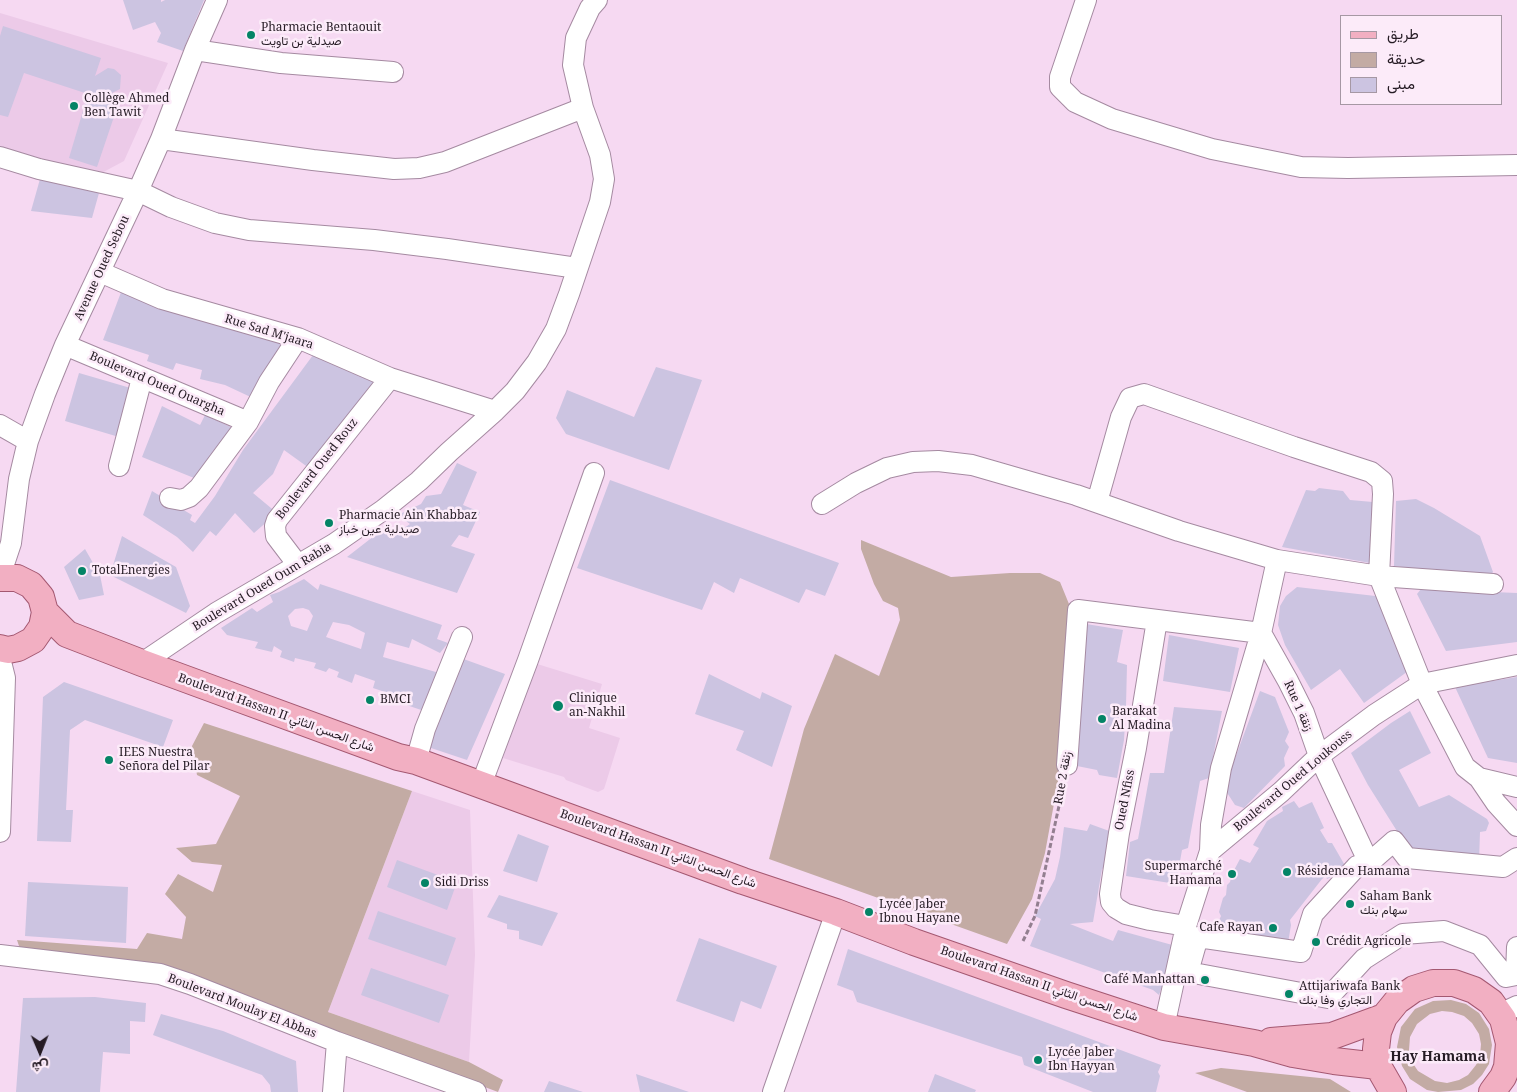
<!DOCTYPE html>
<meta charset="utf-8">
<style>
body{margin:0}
#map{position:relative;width:1517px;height:1092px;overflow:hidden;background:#f6d9f2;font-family:"Noto Serif",Vazirmatn,serif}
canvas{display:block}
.legend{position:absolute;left:1340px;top:15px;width:162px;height:90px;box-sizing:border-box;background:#fcebf9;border:1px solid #a698a4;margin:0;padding:6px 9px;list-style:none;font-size:15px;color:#251b24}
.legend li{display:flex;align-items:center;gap:10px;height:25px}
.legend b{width:25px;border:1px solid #a698a4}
.north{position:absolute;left:15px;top:1027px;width:50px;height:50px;-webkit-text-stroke:4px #fcebf9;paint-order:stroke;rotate:179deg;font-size:14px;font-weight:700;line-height:20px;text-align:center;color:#251b24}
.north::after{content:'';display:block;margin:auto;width:18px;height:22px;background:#251b24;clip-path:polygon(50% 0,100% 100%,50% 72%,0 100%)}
</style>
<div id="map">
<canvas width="1517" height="1092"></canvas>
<ul class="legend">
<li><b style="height:6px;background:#f2afc2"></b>طريق</li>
<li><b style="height:14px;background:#c3aba4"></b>حديقة</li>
<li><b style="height:14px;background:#ccc4e1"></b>مبنى</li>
</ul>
<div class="north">ش</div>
</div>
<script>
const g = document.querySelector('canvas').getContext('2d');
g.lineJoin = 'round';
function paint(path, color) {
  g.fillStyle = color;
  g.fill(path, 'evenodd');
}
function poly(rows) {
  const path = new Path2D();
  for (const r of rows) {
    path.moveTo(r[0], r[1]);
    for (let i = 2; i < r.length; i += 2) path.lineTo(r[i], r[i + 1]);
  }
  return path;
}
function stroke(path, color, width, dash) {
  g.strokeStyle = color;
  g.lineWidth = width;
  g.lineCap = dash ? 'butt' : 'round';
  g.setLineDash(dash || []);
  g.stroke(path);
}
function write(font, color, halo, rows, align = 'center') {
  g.font = font + ' "Noto Serif",Vazirmatn,serif';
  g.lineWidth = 5;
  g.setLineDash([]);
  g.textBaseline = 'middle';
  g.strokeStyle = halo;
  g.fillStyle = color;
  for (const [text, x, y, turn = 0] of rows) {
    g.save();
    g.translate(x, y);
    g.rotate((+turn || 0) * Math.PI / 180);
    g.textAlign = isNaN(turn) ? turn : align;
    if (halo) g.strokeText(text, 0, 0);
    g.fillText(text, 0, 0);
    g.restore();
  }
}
paint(poly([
 [0,13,168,63,124,161,96,176,0,148],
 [534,663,602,684,589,728,620,738,604,789,598,792,566,780,564,777,503,758],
 [412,791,470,810,475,955,469,1062,328,1012]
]), '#eccae8');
paint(poly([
 [861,540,951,577,1010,573,1040,573,1060,582,1069,604,1070,624,1062,682,1063,690,1061,765,1045,853,1032,899,1007,944,769,859,804,729,835,654,879,676,900,620,898,608,883,601,874,584,861,549],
 [204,723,412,791,328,1012,469,1062,503,1080,498,1092,167,967,20,949,17,940,137,949,147,933,182,939,186,917,165,894,178,874,213,892,222,865,192,862,176,848,216,844,240,796,197,775,192,746],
 [1451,1000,1466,1004,1479,1013,1489,1029,1492,1045,1489,1064,1482,1075,1473,1084,1461,1090,1438,1092,1427,1090,1410,1079,1402,1066,1397,1047,1401,1027,1415,1009,1433,1001],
 [1442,1011,1452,1012,1464,1016,1472,1023,1479,1034,1481,1044,1480,1056,1476,1065,1468,1075,1459,1080,1447,1083,1435,1081,1418,1071,1412,1062,1409,1050,1410,1037,1417,1024,1430,1014],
 [1221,1068,1330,1079,1351,1092,1247,1092,1195,1073]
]), '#c3aba4');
paint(poly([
 [123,0,161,0,161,2,165,0,204,0,183,51,157,42,161,33,155,22,133,30],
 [3,26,101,58,95,76,108,68,114,69,121,75,120,89,112,93,121,96,97,167,69,158,88,94,24,73,8,117,0,115,0,36],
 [40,179,99,193,92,218,31,211],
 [123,287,284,343,257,400,225,385,200,379,202,370,176,363,173,370,147,361,149,355,103,340],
 [316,351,380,379,309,468,284,450,273,474,253,493,277,513,254,533,235,513,216,536,210,531,193,552,177,537,143,515,152,491,192,515,190,520,195,523,215,496,243,450],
 [656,367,702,380,669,470,566,434,556,418,567,390,634,417],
 [79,373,134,389,119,437,65,421],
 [162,406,200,425,205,415,233,428,199,480,142,457],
 [457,463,477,472,463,505,480,512,468,538,459,535,451,546,475,554,457,593,347,557,383,529,390,538,410,524,398,515,421,504,426,496,441,494],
 [610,480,839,563,825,596,806,589,799,603,740,578,734,593,714,582,702,610,577,568],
 [1319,488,1343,491,1350,500,1373,502,1370,563,1282,547,1306,490,1315,491],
 [1416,499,1434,508,1480,536,1493,572,1488,578,1394,566,1396,501],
 [122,536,176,567,190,606,186,613,110,575],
 [85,549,100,575,104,595,79,600,64,567],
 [304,579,318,590,320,584,442,625,437,639,448,643,440,653,412,639,409,648,387,642,383,657,443,674,427,712,386,698,388,693,373,688,375,681,355,674,352,683,337,677,339,672,329,668,326,672,314,668,316,663,295,658,294,662,280,657,282,651,274,646,272,652,255,648,258,642,227,635,221,628,252,608,257,612,273,602,270,595,279,592],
 [303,608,309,610,313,616,307,631,291,626,288,616,295,609],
 [333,622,349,625,365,633,361,649,326,637],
 [1297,587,1384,597,1411,669,1364,703,1340,669,1311,690,1285,645,1278,625,1280,606,1286,596],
 [1421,589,1517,593,1517,642,1446,651,1417,594],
 [1080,623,1123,630,1117,662,1127,665,1126,706,1124,740,1117,778,1099,775,1097,770,1077,766],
 [1169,635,1239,648,1230,692,1163,681],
 [458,657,505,674,467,760,425,746],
 [709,674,760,699,762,692,792,706,772,767,736,750,744,731,695,714],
 [1517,677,1517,763,1488,758,1455,687],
 [64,682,173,720,163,747,85,720,70,730,66,810,73,810,71,842,37,841,43,697],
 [1260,691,1275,697,1289,732,1285,741,1289,747,1284,758,1285,766,1244,808,1235,805,1224,788],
 [1174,707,1222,711,1209,778,1200,781,1188,848,1182,850,1176,884,1126,876,1130,842,1138,839,1150,773,1164,773],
 [1410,711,1431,753,1399,770,1419,807,1449,795,1487,819,1489,823,1486,831,1480,832,1479,862,1407,847,1368,785,1351,753,1391,723],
 [1294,801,1299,808,1312,802,1324,828,1320,830,1328,843,1332,843,1347,869,1327,879,1326,876,1322,879,1290,920,1291,925,1288,943,1216,927,1221,916,1219,912,1223,898,1226,895,1227,885,1230,882,1232,874,1240,859,1250,863,1259,848,1253,845,1267,821,1283,811,1282,807],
 [1090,824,1112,832,1107,866,1102,869,1093,922,1070,924,1113,941,1118,930,1176,946,1159,995,1153,990,1030,946,1041,919,1035,916,1055,879,1060,857,1064,827,1087,831],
 [518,834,549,846,537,882,503,871],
 [397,860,457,882,447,910,387,887],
 [28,882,128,887,126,943,25,936],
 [499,895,558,913,542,946,519,939,519,931,507,929,507,924,487,917],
 [378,911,456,938,446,966,368,939],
 [699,938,777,966,761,1009,741,1001,734,1022,676,1001],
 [848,949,1161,1065,1158,1072,1160,1076,1156,1092,1093,1092,1024,1065,1022,1057,857,1002,853,991,837,985],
 [371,968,449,995,439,1023,361,995],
 [95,997,146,1003,145,1022,130,1021,130,1054,103,1052,100,1092,16,1092,23,998],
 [161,1014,223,1031,296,1061,298,1092,271,1092,270,1085,262,1075,153,1035],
 [636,1074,689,1092,640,1092],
 [935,1074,976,1090,975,1092,928,1092],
 [549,1081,583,1092,544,1092]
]), '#ccc4e1');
const minor = poly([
 [1086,0,1060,77,1060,87,1075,102,1112,119,1212,149,1301,167,1348,168,1517,165],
 [195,50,281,63,393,72],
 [161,139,313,160,394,169,419,168,445,162,583,108],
 [0,157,39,169,138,191,171,207,215,223,249,230,374,240,447,249,577,268],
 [100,272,162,299,298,338,390,378,495,411],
 [65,345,248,422],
 [0,425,28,441],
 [119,466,142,378],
 [170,498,181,500,189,497,199,488,248,422,269,382,298,338],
 [1097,502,1121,417,1130,398,1144,394,1294,447,1371,472,1382,481,1383,494,1379,576,1422,684,1465,767,1479,778,1517,787],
 [822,504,856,483,887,468,913,462,938,461,972,465,1076,495,1179,531,1277,560,1379,576,1493,584],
 [298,565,276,536,275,526,277,520,390,378],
 [0,576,11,543,19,479,28,441,45,394,65,345,138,191,161,139,195,50,217,0],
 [1157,620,1136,748,1119,833,1110,894,1111,902,1116,908,1126,914,1150,920,1186,926],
 [0,658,5,678,0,832],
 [142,663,216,613,334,544,383,510,419,481,449,452,495,411,515,391,537,362,556,329,569,294,600,202,604,179,600,155,583,108,573,65,576,38,590,8,597,0],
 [416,761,425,729,462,637],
 [1067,765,1078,610,1261,633,1288,681,1304,713,1319,756,1369,863],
 [1479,778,1496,803,1517,826],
 [481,785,528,660,594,473],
 [1210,851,1281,792,1319,756,1374,715,1422,684,1517,665],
 [1517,858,1503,867,1407,858,1394,841,1369,863,1357,866,1313,914,1301,952,1198,937,1188,972,1328,998,1364,959,1403,934,1444,931,1480,945,1506,977,1516,975,1517,947],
 [0,955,160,974,190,984,337,1042,476,1092],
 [1500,1014,1517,1006],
 [1164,1027,1186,926,1210,851,1211,825,1221,768,1261,633,1277,560],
 [333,1092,337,1042],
 [773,1092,836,912]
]);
const major = poly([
 [0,578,17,578,31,585,41,597,45,612,42,627,33,640,18,648,8,650,0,648],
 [45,612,67,634,142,663,398,757,416,761,743,881,836,912,914,942,1066,995,1164,1027,1254,1043,1293,1054,1334,1061,1378,1066],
 [1271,1041,1332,1036,1384,1017],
 [1393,1092,1378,1066,1376,1049,1378,1032,1384,1017,1397,1001,1414,989,1433,983,1454,983,1474,990,1491,1002,1503,1019,1509,1043,1507,1067,1503,1077,1492,1092]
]);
stroke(minor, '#a58aa1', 22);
stroke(major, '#a45871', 28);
stroke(poly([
 [1023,941,1035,916,1064,783]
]), '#937f90', 3, [5, 2.5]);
stroke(minor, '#fff', 20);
stroke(major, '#f2afc2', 26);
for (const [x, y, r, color] of [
 [251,35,5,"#048466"],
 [74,106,5,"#048466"],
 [329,523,5,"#048466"],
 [82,571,5,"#048466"],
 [370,700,5,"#048466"],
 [558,706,6,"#048466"],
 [1102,719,5,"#048466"],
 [109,760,5,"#048466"],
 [1287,872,5,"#048466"],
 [1232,874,5,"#048466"],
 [425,883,5,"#048466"],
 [1350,904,5,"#048466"],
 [869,912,5,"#048466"],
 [1273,928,5,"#048466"],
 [1316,942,5,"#048466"],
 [1205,980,5,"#048466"],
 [1289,994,5,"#048466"],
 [1038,1060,5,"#048466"]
]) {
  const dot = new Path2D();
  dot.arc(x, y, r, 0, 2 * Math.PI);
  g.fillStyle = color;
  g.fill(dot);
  stroke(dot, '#fcebf9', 2);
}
write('12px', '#251b24', '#fcebf9', [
 ["Pharmacie Bentaouit",261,28],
 ["صيدلية بن تاويت",261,42],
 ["Collège Ahmed",84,99],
 ["Ben Tawit",84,113],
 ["Pharmacie Ain Khabbaz",339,516],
 ["صيدلية عين خباز",339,530],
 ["TotalEnergies",92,571],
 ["Clinique",569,699],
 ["an-Nakhil",569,713],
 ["BMCI",380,700],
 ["Barakat",1112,712],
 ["Al Madina",1112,726],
 ["IEES Nuestra",119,753],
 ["Señora del Pilar",119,767],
 ["Supermarché",1222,867,"right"],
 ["Hamama",1222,881,"right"],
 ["Résidence Hamama",1297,872],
 ["Sidi Driss",435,883],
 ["Saham Bank",1360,897],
 ["سهام بنك",1360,911],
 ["Lycée Jaber",879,905],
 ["Ibnou Hayane",879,919],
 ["Cafe Rayan",1263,928,"right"],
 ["Crédit Agricole",1326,942],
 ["Café Manhattan",1195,980,"right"],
 ["Attijariwafa Bank",1299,987],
 ["التجاري وفا بنك",1299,1001],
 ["Lycée Jaber",1048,1053],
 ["Ibn Hayyan",1048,1067]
], 'left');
write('12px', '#251b24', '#fcebf9', [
 ["Avenue Oued Sebou",102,268,-65],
 ["Rue Sad M'jaara",269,332,17],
 ["Boulevard Oued Ouargha",157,384,23],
 ["Boulevard Oued Rouz",317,469,-52],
 ["Boulevard Oued Oum Rabia",262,587,-31],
 ["Rue 1 زنقة",1298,706,66],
 ["Boulevard Hassan II شارع الحسن الثاني",276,713,20],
 ["Rue 2 زنقة",1063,778,-80],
 ["Boulevard Oued Loukouss",1293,781,-40],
 ["Oued Nfiss",1125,800,-79],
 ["Boulevard Hassan II شارع الحسن الثاني",658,849,20],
 ["Boulevard Hassan II شارع الحسن الثاني",1039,984,19],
 ["Boulevard Moulay El Abbas",242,1006,21]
]);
write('bold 14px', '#251b24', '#fcebf9', [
 ["Hay Hamama",1438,1057]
]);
</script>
